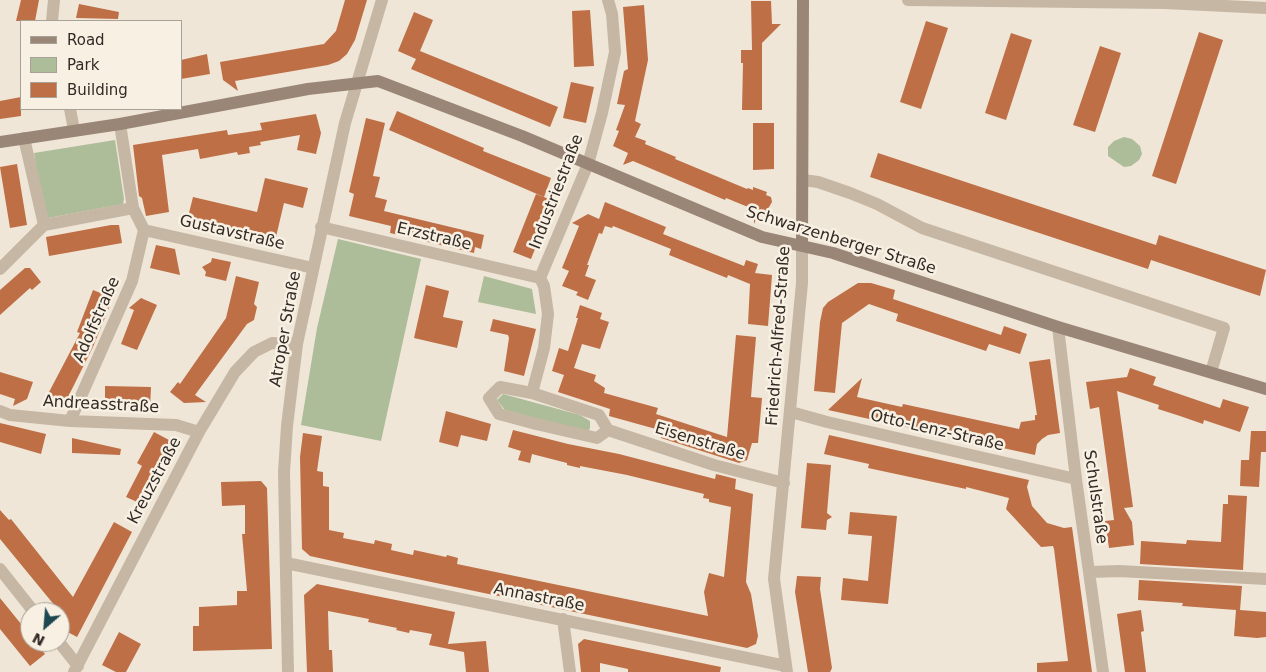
<!DOCTYPE html>
<meta charset="utf-8">
<style>
body{margin:0}
#map{position:relative;width:1266px;height:672px;overflow:hidden;background:#efe6d7;font-family:"DejaVu Sans",sans-serif}
canvas{display:block}
.legend{position:absolute;left:20px;top:20px;width:162px;height:90px;box-sizing:border-box;background:#f7f0e3;border:1px solid #a8a197;margin:0;padding:6px 9px;list-style:none;font-size:15px;color:#322a25}
.legend li{display:flex;align-items:center;gap:10px;height:25px}
.legend b{width:25px;border:1px solid #a8a197}
.north{position:absolute;left:20px;top:602px;width:50px;height:50px;box-sizing:border-box;background:#f7f0e3;border:1px solid #a8a197;border-radius:50%;rotate:207deg;font-size:14px;font-weight:700;line-height:20px;text-align:center;color:#322a25}
.north::after{content:'';display:block;margin:auto;width:18px;height:22px;background:#1e4850;clip-path:polygon(50% 0,100% 100%,50% 72%,0 100%)}
</style>
<div id="map">
<canvas width="1266" height="672"></canvas>
<ul class="legend">
<li><b style="height:6px;background:#998676"></b>Road</li>
<li><b style="height:14px;background:#adbc99"></b>Park</li>
<li><b style="height:14px;background:#be6f46"></b>Building</li>
</ul>
<div class="north">N</div>
</div>
<script>
const g = document.querySelector('canvas').getContext('2d');
g.lineJoin = 'round';
function paint(path, color) {
  g.fillStyle = color;
  g.fill(path, 'evenodd');
}
function poly(rows) {
  const path = new Path2D();
  for (const r of rows) {
    path.moveTo(r[0], r[1]);
    for (let i = 2; i < r.length; i += 2) path.lineTo(r[i], r[i + 1]);
  }
  return path;
}
function stroke(path, color, width, dash) {
  g.strokeStyle = color;
  g.lineWidth = width;
  g.lineCap = dash ? 'butt' : 'round';
  g.setLineDash(dash || []);
  g.stroke(path);
}
function write(font, color, halo, rows, align = 'center') {
  g.font = font + ' "DejaVu Sans",sans-serif';
  g.lineWidth = 5;
  g.setLineDash([]);
  g.textBaseline = 'middle';
  g.strokeStyle = halo;
  g.fillStyle = color;
  for (const [text, x, y, turn = 0] of rows) {
    g.save();
    g.translate(x, y);
    g.rotate((+turn || 0) * Math.PI / 180);
    g.textAlign = isNaN(turn) ? turn : align;
    if (halo) g.strokeText(text, 0, 0);
    g.fillText(text, 0, 0);
    g.restore();
  }
}
paint(poly([
 [1124,137,1132,139,1140,146,1142,154,1139,160,1131,166,1124,167,1108,156,1108,147,1114,141],
 [115,140,124,199,123,204,48,218,44,215,34,153],
 [338,239,421,259,381,441,301,425,317,328],
 [484,276,532,289,536,314,478,302],
 [503,394,580,415,590,421,590,428,588,432,505,410,497,400]
]), '#adbc99');
paint(poly([
 [21,0,39,0,35,21,16,21],
 [345,0,367,0,355,40,347,54,339,61,328,65,235,81,238,91,223,80,220,62,324,44,336,31],
 [751,1,771,1,772,24,781,24,762,43,762,110,742,110,743,63,741,63,741,50,752,50],
 [79,4,119,12,118,19,76,18],
 [644,5,648,60,635,121,641,124,635,137,646,141,645,144,676,157,675,159,747,189,748,188,753,190,753,187,767,192,766,195,771,197,772,202,765,214,759,212,754,224,754,214,746,211,748,207,726,198,725,200,633,161,623,165,628,153,613,146,619,131,616,130,625,105,617,104,624,71,628,69,623,7],
 [590,10,594,66,574,67,572,11],
 [414,12,433,20,420,51,558,107,550,127,411,69,416,59,398,51],
 [926,21,948,28,921,109,900,102],
 [1199,32,1223,40,1176,184,1152,176],
 [1011,33,1032,40,1006,120,985,113],
 [1100,46,1121,53,1095,132,1073,125],
 [207,54,210,74,181,79,181,60],
 [571,82,594,87,586,123,563,118],
 [21,97,21,116,0,119,0,101],
 [397,111,484,148,483,151,551,178,544,197,389,130],
 [316,114,321,133,316,154,297,150,300,135,260,142,261,145,249,147,250,153,238,155,237,152,200,159,198,149,162,155,169,212,146,216,142,198,139,196,133,145,227,130,228,135,262,130,260,123],
 [366,118,385,123,373,176,380,177,375,197,387,200,384,211,484,235,481,249,475,247,474,253,390,233,391,226,349,216,354,194,349,192],
 [753,123,774,123,774,169,753,170],
 [878,153,1156,245,1159,235,1266,270,1260,296,1151,260,1148,269,870,177],
 [17,164,27,225,10,228,0,167],
 [265,178,308,188,303,208,284,203,275,241,218,228,219,225,188,217,193,197,257,212],
 [536,194,554,201,531,259,513,252],
 [605,202,666,227,663,234,744,266,746,260,758,264,755,273,772,275,768,326,748,324,750,284,728,275,727,278,669,255,671,249,613,226,612,228,605,226,602,234,599,233,587,265,589,265,585,276,596,280,588,300,576,295,578,292,562,286,569,271,562,268,579,226,572,223,588,214,599,219],
 [111,225,119,225,122,243,49,256,46,237],
 [156,245,175,249,180,275,150,268],
 [212,258,231,262,226,281,205,276,206,272,202,267,211,262],
 [25,268,30,268,41,282,32,290,30,288,0,315,0,290],
 [236,276,259,282,254,304,257,307,254,320,247,324,195,395,206,402,184,403,170,392,178,382,180,384,226,318],
 [858,283,871,283,895,290,893,299,1001,335,1004,326,1027,334,1020,354,989,344,986,351,896,321,898,314,869,304,842,323,835,393,814,391,820,322,823,308,828,302],
 [426,285,449,291,443,317,463,321,457,348,414,338],
 [93,290,113,298,93,347,66,401,61,401,48,394,80,333,77,332],
 [141,298,157,305,137,350,121,344,134,310,129,308],
 [580,305,602,313,600,319,609,322,600,349,582,344,574,368,596,375,594,381,605,388,604,393,658,408,656,414,727,437,736,335,756,337,751,397,762,398,758,443,752,443,747,460,739,463,661,438,663,431,609,416,610,409,558,392,564,375,552,371,559,348,568,351,578,318,576,318],
 [493,319,536,329,524,376,504,371,509,338,508,335,490,331],
 [1050,359,1060,433,1048,435,1042,439,1037,444,1035,455,828,410,862,378,857,397,902,407,903,404,1019,429,1021,422,1035,420,1035,415,1037,415,1029,362],
 [1130,368,1156,377,1153,385,1220,408,1223,399,1249,407,1240,432,1204,420,1203,424,1180,416,1158,409,1159,405,1117,391,1133,507,1124,508,1132,522,1134,545,1109,548,1105,521,1114,520,1106,458,1099,407,1090,409,1086,382,1127,377],
 [0,372,33,382,27,399,13,406,15,399,0,394],
 [105,386,151,387,150,408,105,407],
 [446,411,491,424,487,441,461,435,458,447,439,442],
 [0,423,46,434,41,454,0,442],
 [513,430,568,444,619,454,715,479,716,474,736,479,735,489,753,494,746,582,751,594,758,636,756,644,747,648,369,569,310,556,302,549,300,457,303,433,322,436,317,471,323,472,323,486,329,487,329,530,344,533,343,538,374,544,375,540,392,544,391,550,413,555,414,550,446,557,447,555,458,558,457,564,708,616,704,592,709,573,724,577,731,507,709,502,709,499,703,498,704,494,627,475,580,466,580,468,567,465,567,463,532,454,530,463,518,460,521,451,508,447],
 [1251,431,1266,431,1266,452,1261,452,1259,487,1240,486,1241,460,1249,460],
 [154,432,169,440,175,458,166,453,151,480,160,480,146,506,126,497,142,466,137,463],
 [829,435,1029,480,1027,487,1032,506,1039,514,1047,523,1064,528,1072,527,1092,672,1037,672,1037,663,1068,661,1054,549,1053,546,1041,547,1006,509,1009,498,966,487,966,489,868,468,869,464,824,454],
 [72,438,121,449,120,455,72,453],
 [807,463,831,465,827,513,832,517,827,520,826,530,801,528],
 [261,481,267,488,272,649,193,651,193,626,199,626,199,607,237,605,237,591,247,591,242,534,245,534,245,505,222,506,221,482],
 [1228,495,1247,496,1243,570,1140,564,1141,541,1186,544,1187,540,1221,542,1223,504,1228,504],
 [0,510,9,520,11,519,73,597,114,522,132,532,77,637,60,628,60,612,0,539],
 [850,512,897,516,888,604,841,600,843,578,868,581,872,536,848,534],
 [797,576,821,577,820,589,832,668,830,672,808,672,795,592],
 [1139,580,1242,586,1240,610,1266,612,1266,637,1257,638,1234,636,1236,610,1182,606,1183,603,1138,600],
 [317,584,455,612,448,644,486,641,489,672,466,672,464,652,429,645,432,634,410,630,409,633,396,630,397,628,368,622,369,619,328,611,329,650,332,650,333,672,307,672,304,595],
 [0,598,30,635,30,642,36,642,45,654,30,666,0,629],
 [1141,610,1144,631,1141,632,1146,672,1125,672,1117,614],
 [119,632,141,644,126,672,116,672,102,665],
 [584,639,721,667,720,672,628,672,628,669,600,663,600,672,581,672,578,644]
]), '#be6f46');
stroke(poly([
 [908,0,1165,3,1266,8],
 [52,21,54,0],
 [70,109,74,130],
 [120,124,133,208,144,230],
 [24,138,44,225,133,208],
 [803,180,818,182,850,193,877,204,922,228,1224,328,1211,372],
 [321,227,540,278],
 [144,230,313,268],
 [0,269,44,225],
 [1058,327,1076,479,1103,672],
 [532,393,544,348,548,314,544,286,540,278,588,164,602,113,615,52,612,14,608,0],
 [0,411,10,415,70,421,176,425,199,432],
 [791,412,827,422,1076,479],
 [70,421,132,281,144,230],
 [608,430,597,438,536,424,499,414,489,398,500,387,532,393,599,415,608,430,714,465,784,483],
 [286,563,786,666],
 [0,569,34,612],
 [1090,572,1119,571,1266,579],
 [563,619,570,672],
 [59,642,78,666],
 [74,672,199,432,235,372,254,352,272,343,297,344],
 [288,672,284,472,287,426,297,344,345,123,382,0],
 [787,672,774,579,802,283,802,244]
]), '#c6b7a4', 12);
stroke(poly([
 [0,142,120,124,308,89,378,81,522,136,762,237,833,253,1058,327,1266,389],
 [802,244,803,0]
]), '#998676', 12);
write('16px', '#322a25', '#f7f0e3', [
 ["Industriestraße",557,192,-69],
 ["Gustavstraße",232,233,13],
 ["Erzstraße",434,237,13],
 ["Schwarzenberger Straße",841,241,17],
 ["Adolfstraße",97,320,-66],
 ["Atroper Straße",286,329,-80],
 ["Friedrich-Alfred-Straße",779,336,-86],
 ["Andreasstraße",101,405,3],
 ["Otto-Lenz-Straße",937,431,13],
 ["Eisenstraße",700,442,17],
 ["Kreuzstraße",155,481,-62],
 ["Schulstraße",1095,497,82],
 ["Annastraße",539,598,11]
]);
</script>
